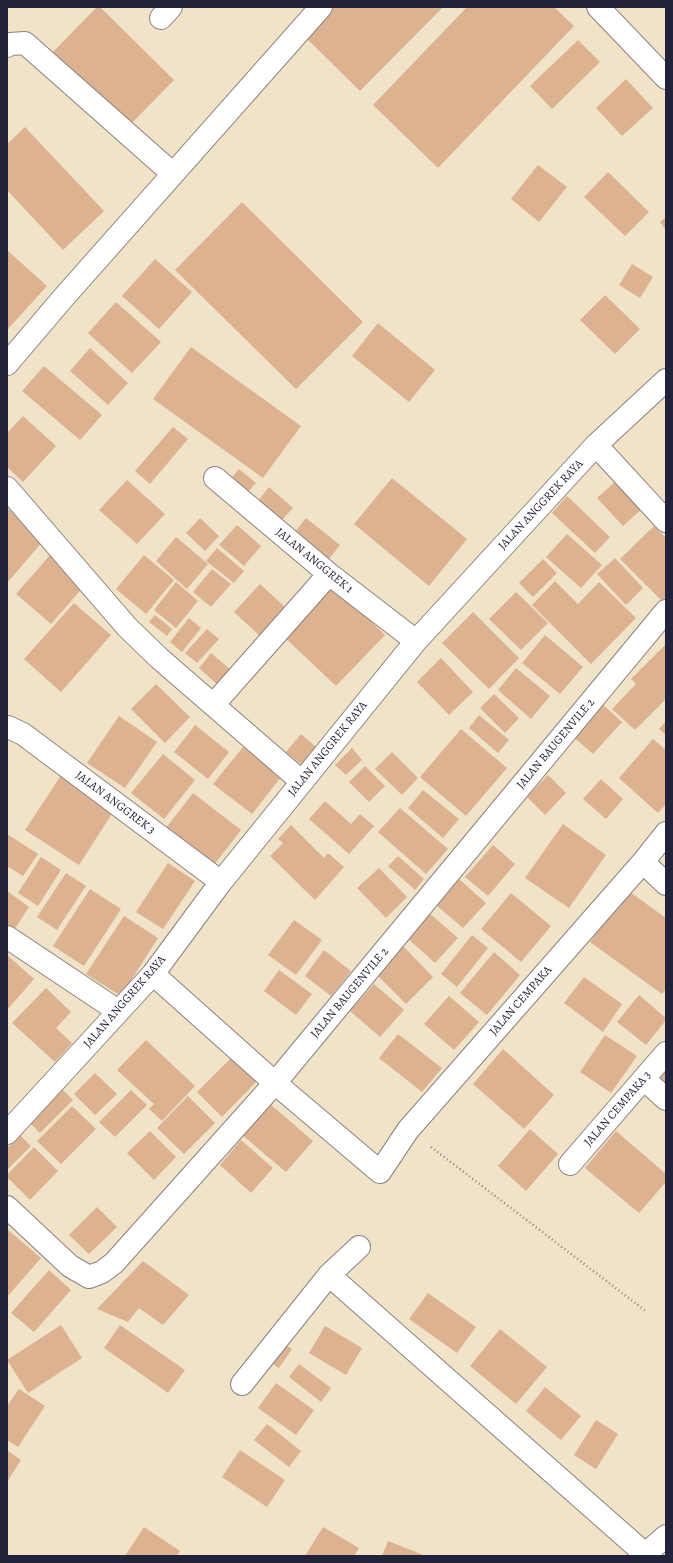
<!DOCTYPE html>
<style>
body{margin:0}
#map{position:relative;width:673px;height:1563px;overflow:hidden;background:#f0e3c7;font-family:Alegreya,serif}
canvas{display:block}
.frame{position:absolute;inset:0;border:8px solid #22223b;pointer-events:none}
</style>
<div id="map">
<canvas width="673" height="1563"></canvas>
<div class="frame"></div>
</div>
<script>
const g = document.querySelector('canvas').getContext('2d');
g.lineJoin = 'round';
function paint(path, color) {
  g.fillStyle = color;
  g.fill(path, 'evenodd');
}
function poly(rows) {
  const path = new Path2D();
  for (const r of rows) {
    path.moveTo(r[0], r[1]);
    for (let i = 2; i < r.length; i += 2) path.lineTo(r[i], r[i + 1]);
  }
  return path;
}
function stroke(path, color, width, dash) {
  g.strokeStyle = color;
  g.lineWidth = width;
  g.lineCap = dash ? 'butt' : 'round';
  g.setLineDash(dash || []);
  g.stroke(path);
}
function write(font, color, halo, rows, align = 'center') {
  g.font = font + ' Alegreya,serif';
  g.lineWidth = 3;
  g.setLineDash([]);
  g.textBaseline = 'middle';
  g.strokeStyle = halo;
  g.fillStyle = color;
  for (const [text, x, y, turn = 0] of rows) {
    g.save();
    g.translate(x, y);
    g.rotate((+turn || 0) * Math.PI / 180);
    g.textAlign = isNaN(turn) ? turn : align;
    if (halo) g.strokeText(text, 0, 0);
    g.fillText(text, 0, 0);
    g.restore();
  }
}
paint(poly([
 [97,7,100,7,174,80,127,128,51,54],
 [324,7,443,7,360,91,300,32],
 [467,7,554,7,574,26,438,168,373,105],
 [578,40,600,62,552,109,530,86],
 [626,79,653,108,622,136,596,108],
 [25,127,104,211,63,250,7,190,7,144],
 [538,165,567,187,539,222,511,199],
 [608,172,649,212,625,236,584,197],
 [242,202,363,322,296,389,175,270],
 [666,217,666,230,660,222],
 [7,250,47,286,7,330],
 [155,259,192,292,159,329,122,296],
 [632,264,653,277,640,298,619,285],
 [605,295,640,329,615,354,580,320],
 [116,302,161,342,132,373,88,333],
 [378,323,435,370,409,402,352,356],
 [191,347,301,426,263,478,153,399],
 [90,348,128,383,108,405,70,371],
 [44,366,102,415,80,440,22,391],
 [23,416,56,446,23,482,7,467,7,433],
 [173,427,188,439,150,484,135,471],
 [239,469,256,483,245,495,229,481],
 [392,478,467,539,429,586,354,524],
 [127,480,165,514,137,544,99,510],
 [617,480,643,508,623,526,597,498],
 [269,487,293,508,281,521,258,501],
 [567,496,610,537,595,553,552,513],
 [7,508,44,540,7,583],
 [200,518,219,536,205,551,186,533],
 [306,518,340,545,325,564,291,537],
 [237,525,261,546,244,566,219,545],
 [654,526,666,538,666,597,662,601,620,559],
 [567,534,602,565,581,588,546,557],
 [176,537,208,564,187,589,156,561],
 [217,548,244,571,234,583,206,561],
 [51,554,86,584,51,624,16,594],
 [144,555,174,580,146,614,116,589],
 [615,558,643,588,626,605,597,574],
 [543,559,557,573,533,597,519,583],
 [212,569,231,584,211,607,193,592],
 [555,581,578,604,599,582,636,618,591,664,532,605],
 [176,582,198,601,176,628,154,610],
 [331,583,385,635,336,686,281,634],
 [260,584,287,609,261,637,234,612],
 [516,592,548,623,521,650,489,619],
 [74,603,111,635,61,692,24,659],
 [473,612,519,658,489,689,442,643],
 [155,615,172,629,167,636,149,622],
 [189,618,201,628,182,652,170,642],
 [207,629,219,639,197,663,185,653],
 [545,635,583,667,560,694,522,663],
 [665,645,666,647,666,699,635,730,612,709,636,684,631,679],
 [211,653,232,671,219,686,199,668],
 [441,658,473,692,449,715,417,682],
 [516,668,550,696,531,719,498,690],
 [156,684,190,717,165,743,131,709],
 [494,694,519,718,505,733,480,708],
 [599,701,622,722,593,754,570,734],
 [479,715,509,740,498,753,469,728],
 [119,716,157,742,125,788,87,763],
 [666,721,666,735,659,729],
 [195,725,229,752,208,779,174,752],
 [461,729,507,768,466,816,420,777],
 [301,734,316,747,302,765,286,752],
 [653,739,666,750,666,804,658,813,619,778],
 [243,747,281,777,252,814,213,784],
 [352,748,362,760,346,775,335,765],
 [392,752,418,778,402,795,375,769],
 [163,754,195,780,164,819,131,793],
 [365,766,385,786,369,802,349,782],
 [62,774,115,809,79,865,25,830],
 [548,775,566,793,545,815,527,797],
 [601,779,623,799,606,819,583,799],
 [423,790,459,819,443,838,408,808],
 [193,793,241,830,214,865,166,828],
 [325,801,351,824,360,814,374,826,349,854,309,819],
 [400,808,448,849,426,874,378,832],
 [563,824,606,855,569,908,525,878],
 [291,825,324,858,328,853,344,867,315,900,270,856,283,843,278,839],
 [7,834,38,854,23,876,7,866],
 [493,845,515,864,488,896,465,877],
 [398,856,424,879,415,890,388,866],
 [41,857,61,870,38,906,18,893],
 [168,863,195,881,163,929,136,912],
 [379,868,407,897,386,918,357,888],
 [66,873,86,886,57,930,37,917],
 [459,879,486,903,463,928,436,905],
 [90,889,121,909,84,966,53,946],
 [627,890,666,918,666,989,662,994,590,942],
 [7,891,29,907,10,936,7,934],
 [511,893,551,926,521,962,481,929],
 [428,912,458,938,435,963,406,937],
 [124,916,158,938,121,996,86,974],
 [294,920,322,940,296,975,268,955],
 [472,935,488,948,457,987,441,974],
 [403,946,433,977,406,1004,375,973],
 [324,950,351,971,331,996,305,976],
 [494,952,520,975,487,1015,460,993],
 [7,955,34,979,7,1010],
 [279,970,312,994,296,1015,264,991],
 [584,977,622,1004,603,1032,564,1003],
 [374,984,404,1010,380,1037,350,1011],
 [46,988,71,1012,56,1028,72,1043,55,1062,12,1023],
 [639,995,666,1018,666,1020,646,1045,617,1022],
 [449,996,479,1022,454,1050,424,1024],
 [398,1034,442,1068,422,1092,379,1058],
 [605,1035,637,1056,611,1093,580,1072],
 [146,1040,195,1086,162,1121,149,1109,154,1104,117,1070],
 [503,1049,554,1095,524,1129,473,1084],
 [234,1055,259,1079,222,1117,197,1092],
 [666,1066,666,1087,656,1078],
 [95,1073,117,1094,95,1115,74,1094],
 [62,1089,73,1100,40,1133,30,1123],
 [131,1090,147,1105,115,1137,99,1122],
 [188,1096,215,1123,184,1154,157,1128],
 [262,1097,313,1141,286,1172,235,1129],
 [72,1106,96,1129,61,1164,37,1141],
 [530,1129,558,1154,526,1191,498,1166],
 [150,1131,176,1157,154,1180,127,1153],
 [616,1131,666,1174,666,1182,639,1213,585,1168],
 [20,1135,31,1146,7,1170,7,1148],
 [241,1140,273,1168,251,1193,220,1165],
 [34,1147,58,1171,30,1200,7,1177,7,1175],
 [97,1207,117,1227,89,1254,69,1235],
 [7,1229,41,1258,7,1297],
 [143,1261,189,1295,163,1325,139,1308,128,1322,97,1309],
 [49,1270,71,1290,34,1332,11,1313],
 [428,1293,476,1327,457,1353,409,1319],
 [61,1325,82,1358,28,1393,7,1360],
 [120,1325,185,1370,168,1393,104,1348],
 [325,1326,362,1348,346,1375,309,1353],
 [500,1329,547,1367,516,1404,470,1366],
 [280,1341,292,1349,279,1368,267,1360],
 [299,1364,331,1388,321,1402,289,1377],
 [276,1383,314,1410,296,1435,258,1408],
 [545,1387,581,1416,561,1440,526,1411],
 [19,1389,45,1406,18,1447,7,1440,7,1406],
 [596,1420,618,1434,596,1469,574,1455],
 [267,1424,301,1451,289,1467,254,1440],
 [7,1450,21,1460,7,1482],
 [240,1450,285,1480,267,1507,222,1477],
 [144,1527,180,1551,177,1556,125,1556],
 [323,1527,359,1548,354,1556,305,1556],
 [388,1541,426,1556,382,1556]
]), '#ddb290');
const minor = poly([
 [161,18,171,7],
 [7,46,10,44,25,43,173,174],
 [7,364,64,297,321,7],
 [596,445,666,521],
 [215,478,329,574,416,641],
 [7,488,127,627,159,658,301,781],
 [214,704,329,574],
 [8,727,23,734,221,882],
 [643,862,666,884],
 [7,937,118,1011],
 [153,974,275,1083,380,1172,408,1130,643,862,666,833],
 [644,1079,666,1099],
 [7,1133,153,974,221,882,416,641,596,445,666,380],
 [570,1164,666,1053],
 [7,1207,70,1266,89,1277,102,1272,114,1263,275,1083,666,611],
 [329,1275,645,1554],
 [242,1384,329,1275,359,1247],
 [643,1556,666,1536]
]);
const tertiary = poly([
 [598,7,666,78]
]);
stroke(minor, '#898281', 24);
stroke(tertiary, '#898281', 24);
stroke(poly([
 [431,1147,647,1312]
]), '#898281', 2.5, [1, 3]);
stroke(minor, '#fff', 22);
stroke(tertiary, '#fff', 22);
write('12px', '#22223b', '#fff', [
 ["JALAN ANGGREK RAYA",541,505,-47],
 ["JALAN ANGGREK 1",314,561,39],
 ["JALAN BAUGENVILE 2",556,744,-50],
 ["JALAN ANGGREK RAYA",328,749,-51],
 ["JALAN ANGGREK 3",115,803,37],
 ["JALAN BAUGENVILE 2",350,993,-50],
 ["JALAN CEMPAKA",521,1001,-49],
 ["JALAN ANGGREK RAYA",125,1002,-49],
 ["JALAN CEMPAKA 3",618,1109,-49]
]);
</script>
